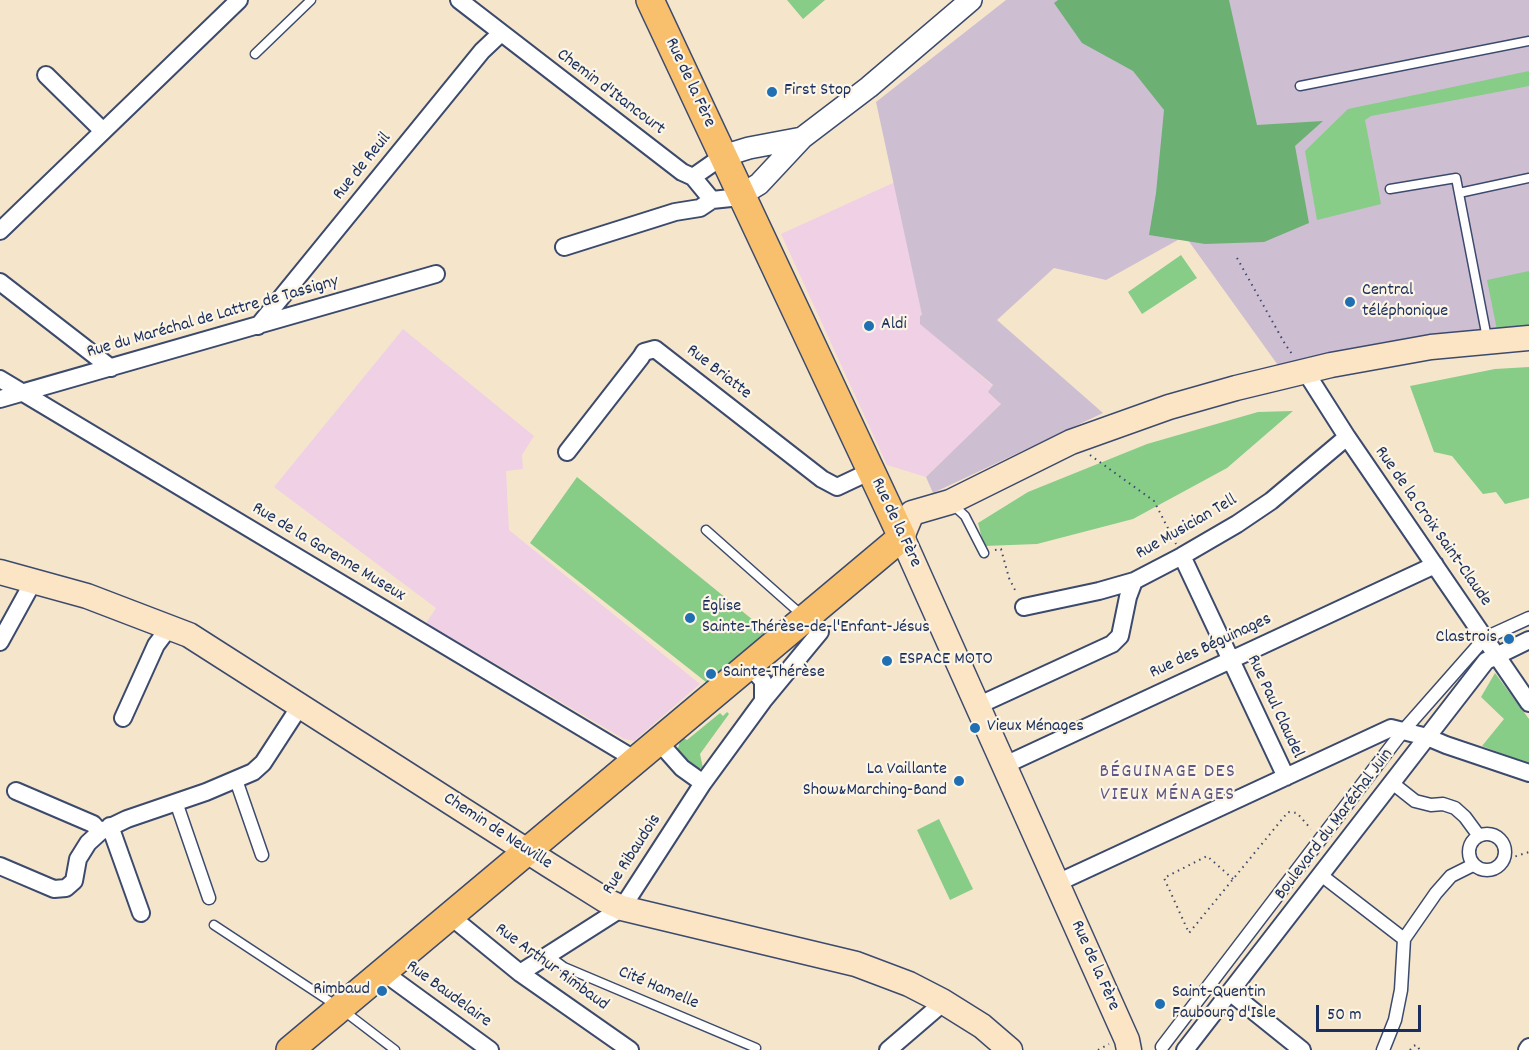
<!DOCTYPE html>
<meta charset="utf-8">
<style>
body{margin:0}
#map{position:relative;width:1529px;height:1050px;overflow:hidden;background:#f5e6cb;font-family:Dekko,sans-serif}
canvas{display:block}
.scale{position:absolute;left:1316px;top:1005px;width:105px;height:27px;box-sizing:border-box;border:3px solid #1b2f5e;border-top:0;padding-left:8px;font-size:18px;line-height:21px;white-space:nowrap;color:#1b2f5e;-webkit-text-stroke:4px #fcf5e5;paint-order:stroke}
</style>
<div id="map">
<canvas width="1529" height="1050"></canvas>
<div class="scale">50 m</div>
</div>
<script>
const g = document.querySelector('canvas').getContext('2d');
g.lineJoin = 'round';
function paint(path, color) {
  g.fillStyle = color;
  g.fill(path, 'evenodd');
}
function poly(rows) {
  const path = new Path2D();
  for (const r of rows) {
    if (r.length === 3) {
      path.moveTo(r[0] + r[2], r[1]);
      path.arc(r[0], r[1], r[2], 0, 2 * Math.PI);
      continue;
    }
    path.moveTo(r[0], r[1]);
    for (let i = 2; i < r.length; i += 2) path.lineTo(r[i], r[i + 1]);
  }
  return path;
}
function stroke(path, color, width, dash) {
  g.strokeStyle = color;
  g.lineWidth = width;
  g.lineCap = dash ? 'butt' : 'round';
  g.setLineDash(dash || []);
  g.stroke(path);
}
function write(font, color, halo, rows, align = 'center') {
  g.font = font + ' Dekko,sans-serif';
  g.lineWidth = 4.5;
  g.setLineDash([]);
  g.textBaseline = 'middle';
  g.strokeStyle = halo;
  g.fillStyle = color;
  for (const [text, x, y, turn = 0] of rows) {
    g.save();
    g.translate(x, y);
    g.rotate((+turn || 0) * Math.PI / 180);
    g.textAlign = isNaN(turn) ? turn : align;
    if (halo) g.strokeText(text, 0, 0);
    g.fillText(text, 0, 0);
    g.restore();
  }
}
paint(poly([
 [895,182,922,315,921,324,993,386,1001,404,926,477,887,465,781,234],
 [403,329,534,436,522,455,523,469,506,471,509,530,700,684,634,741,624,739,426,623,436,608,274,487]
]), '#f0d0e5');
paint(poly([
 [1006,0,1529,0,1529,331,1383,342,1280,368,1185,236,1106,280,1054,268,997,320,1103,413,933,493,926,477,1001,404,988,392,993,385,920,324,920,316,922,315,876,102]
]), '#cebed2');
paint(poly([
 [787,0,825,0,803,19],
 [1529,71,1529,86,1371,116,1365,120,1381,204,1317,220,1305,151,1348,109],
 [1181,255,1197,278,1142,314,1128,292],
 [1529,271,1529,327,1497,330,1487,280],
 [1529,367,1529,498,1505,504,1496,492,1483,494,1452,456,1434,452,1410,386,1495,369],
 [1293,411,1227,468,1133,519,1037,544,984,546,978,523,1028,492,1147,444,1258,412],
 [577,477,769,633,706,682,530,543],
 [1495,673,1529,719,1529,764,1482,746,1504,719,1481,697],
 [727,712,729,714,700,754,703,768,696,769,682,759,677,752,680,741,683,738,687,740,720,713,723,716],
 [939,819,973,889,950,900,917,830]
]), '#87cc87');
paint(poly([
 [1058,0,1229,0,1257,125,1323,121,1295,146,1309,223,1264,242,1205,244,1149,235,1156,193,1164,110,1133,71,1082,43,1054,3]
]), '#6db074');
const service = poly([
 [255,54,311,0],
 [1300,86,1529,41],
 [1390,189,1456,178,1487,338],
 [1459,193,1529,178],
 [952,504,965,516,984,553],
 [706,530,803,616],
 [214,925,340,1008,395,1050],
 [549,956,564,967,756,1048]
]);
const pedestrian = poly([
 [236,780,262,855],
 [1391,782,1415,801,1431,805,1443,804,1455,808,1465,817,1479,836],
 [176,802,209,898],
 [1487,852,18],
 [1321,875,1404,939,1401,990,1395,1020,1383,1050],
 [1404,939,1436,893,1451,876,1473,865],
 [1162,1047,1403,731,1485,638,1529,618]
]);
const minor = poly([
 [459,0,682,172,693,177,712,200,731,198,741,195],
 [46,75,103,131],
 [693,177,723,156],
 [0,231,239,0],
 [564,247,675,212,700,208,712,200],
 [0,282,111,368],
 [258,326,482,51,500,34],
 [1305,371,1347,437,1529,703],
 [0,379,636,760],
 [0,399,436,274],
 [567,452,641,357,644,352,655,349,822,479,837,487,871,471],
 [1182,556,1286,777],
 [1024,607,1099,591,1134,581,1182,556,1237,524,1271,501,1347,437],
 [0,642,33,582],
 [763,701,820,632,806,618],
 [977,706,1112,644,1120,636,1128,597,1134,581],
 [123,718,156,645,165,633,168,626],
 [658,741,682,768,703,783],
 [1005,765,1435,565],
 [16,791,93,824,100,832],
 [110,826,141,913],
 [0,866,54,889,66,888,74,881,78,859,88,843,100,832,127,819,206,792,253,772,263,763,300,706],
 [1057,883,1391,728,1427,737,1446,745,1529,773],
 [449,915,520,973,630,1050],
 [383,972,490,1050],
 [520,973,622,908,703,783,763,701,763,681,749,665],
 [1231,993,1302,1050],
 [888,1050,937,1008,942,1001],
 [1185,1050,1486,661,1529,640],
 [1527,1050,1529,1047]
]);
const tertiary = poly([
 [723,156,749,148,802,138],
 [741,195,759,184,802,138,869,87,971,0]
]);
const secondary = poly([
 [902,537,912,513,950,502,1071,442,1169,407,1236,388,1331,365,1431,347,1529,338],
 [902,537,1127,1040,1129,1050],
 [0,572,87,596,189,635,549,865,605,900,622,908,856,964,909,984,942,1001,982,1026,1010,1050]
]);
const primary = poly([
 [290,1050,902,537,650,0]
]);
stroke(service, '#3c4a6e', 11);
stroke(pedestrian, '#3c4a6e', 15);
stroke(minor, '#3c4a6e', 20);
stroke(tertiary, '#3c4a6e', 24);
stroke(secondary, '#3c4a6e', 27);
stroke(primary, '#3c4a6e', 30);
stroke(poly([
 [1237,258,1285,344,1292,354],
 [1090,455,1154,501,1176,544],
 [995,550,1001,549,1009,578,1017,594],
 [1504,860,1529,852],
 [1233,879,1207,856,1164,878,1189,933,1288,812,1297,813,1311,829],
 [1098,1050,1109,1044],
 [1410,1050,1413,1046,1416,1045,1420,1050]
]), '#3c4a6e', 2, [1.5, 4.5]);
stroke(service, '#fff', 8);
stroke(pedestrian, '#fff', 12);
stroke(minor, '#fff', 16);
stroke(tertiary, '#fff', 21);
stroke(secondary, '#fce5c4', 24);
stroke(primary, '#f8bf6c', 27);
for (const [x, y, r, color] of [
 [772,92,6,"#1f6fb2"],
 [1350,302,6,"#1f6fb2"],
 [869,326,6,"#1f6fb2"],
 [690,618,6,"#1f6fb2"],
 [1509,639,6,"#1f6fb2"],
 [887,661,6,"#1f6fb2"],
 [711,674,6,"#1f6fb2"],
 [975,728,6,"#1f6fb2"],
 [959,781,6,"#1f6fb2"],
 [382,991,6,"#1f6fb2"],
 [1160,1004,6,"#1f6fb2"]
]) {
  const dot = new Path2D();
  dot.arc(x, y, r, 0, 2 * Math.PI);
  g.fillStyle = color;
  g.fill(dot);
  stroke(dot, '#fcf5e5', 2);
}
write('18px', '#1b2f5e', '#fcf5e5', [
 ["Rue de la Fère",689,83,65],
 ["Chemin d'Itancourt",610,93,37],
 ["Rue de Reuil",363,167,-51],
 ["Rue du Maréchal de Lattre de Tassigny",213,318,-16],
 ["Rue Briatte",718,373,38],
 ["Rue de la Fère",895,523,65],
 ["Rue de la Croix Saint-Claude",1432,527,55],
 ["Rue Musician Tell",1187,528,-30],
 ["Rue de la Garenne Museux",328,553,31],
 ["Rue des Béguinages",1211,647,-25],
 ["Rue Paul Claudel",1274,707,65],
 ["Boulevard du Maréchal Juin",1335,825,-53],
 ["Chemin de Neuville",497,832,33],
 ["Rue Ribaudois",633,855,-57],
 ["Rue de la Fère",1094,966,66],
 ["Rue Arthur Rimbaud",551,968,36],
 ["Cité Hamelle",658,989,23],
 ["Rue Baudelaire",448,995,36]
]);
write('18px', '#1b2f5e', '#fcf5e5', [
 ["First Stop",784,92],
 ["Central",1362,292],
 ["téléphonique",1362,313],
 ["Aldi",881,326],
 ["Église",702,608],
 ["Sainte-Thérèse-de-l'Enfant-Jésus",702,629],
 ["Clastrois",1497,639,"right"],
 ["ESPACE MOTO",899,661],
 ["Sainte-Thérèse",723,674],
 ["Vieux Ménages",987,728],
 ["La Vaillante",947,771,"right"],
 ["Show&Marching-Band",947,792,"right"],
 ["Rimbaud",370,991,"right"],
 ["Saint-Quentin",1172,994],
 ["Faubourg d'Isle",1172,1015]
], 'left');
g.letterSpacing = '1.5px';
write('20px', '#5f5787', '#fcf5e5', [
 ["BÉGUINAGE DES",1168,773],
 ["VIEUX MÉNAGES",1168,796]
]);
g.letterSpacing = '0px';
</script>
